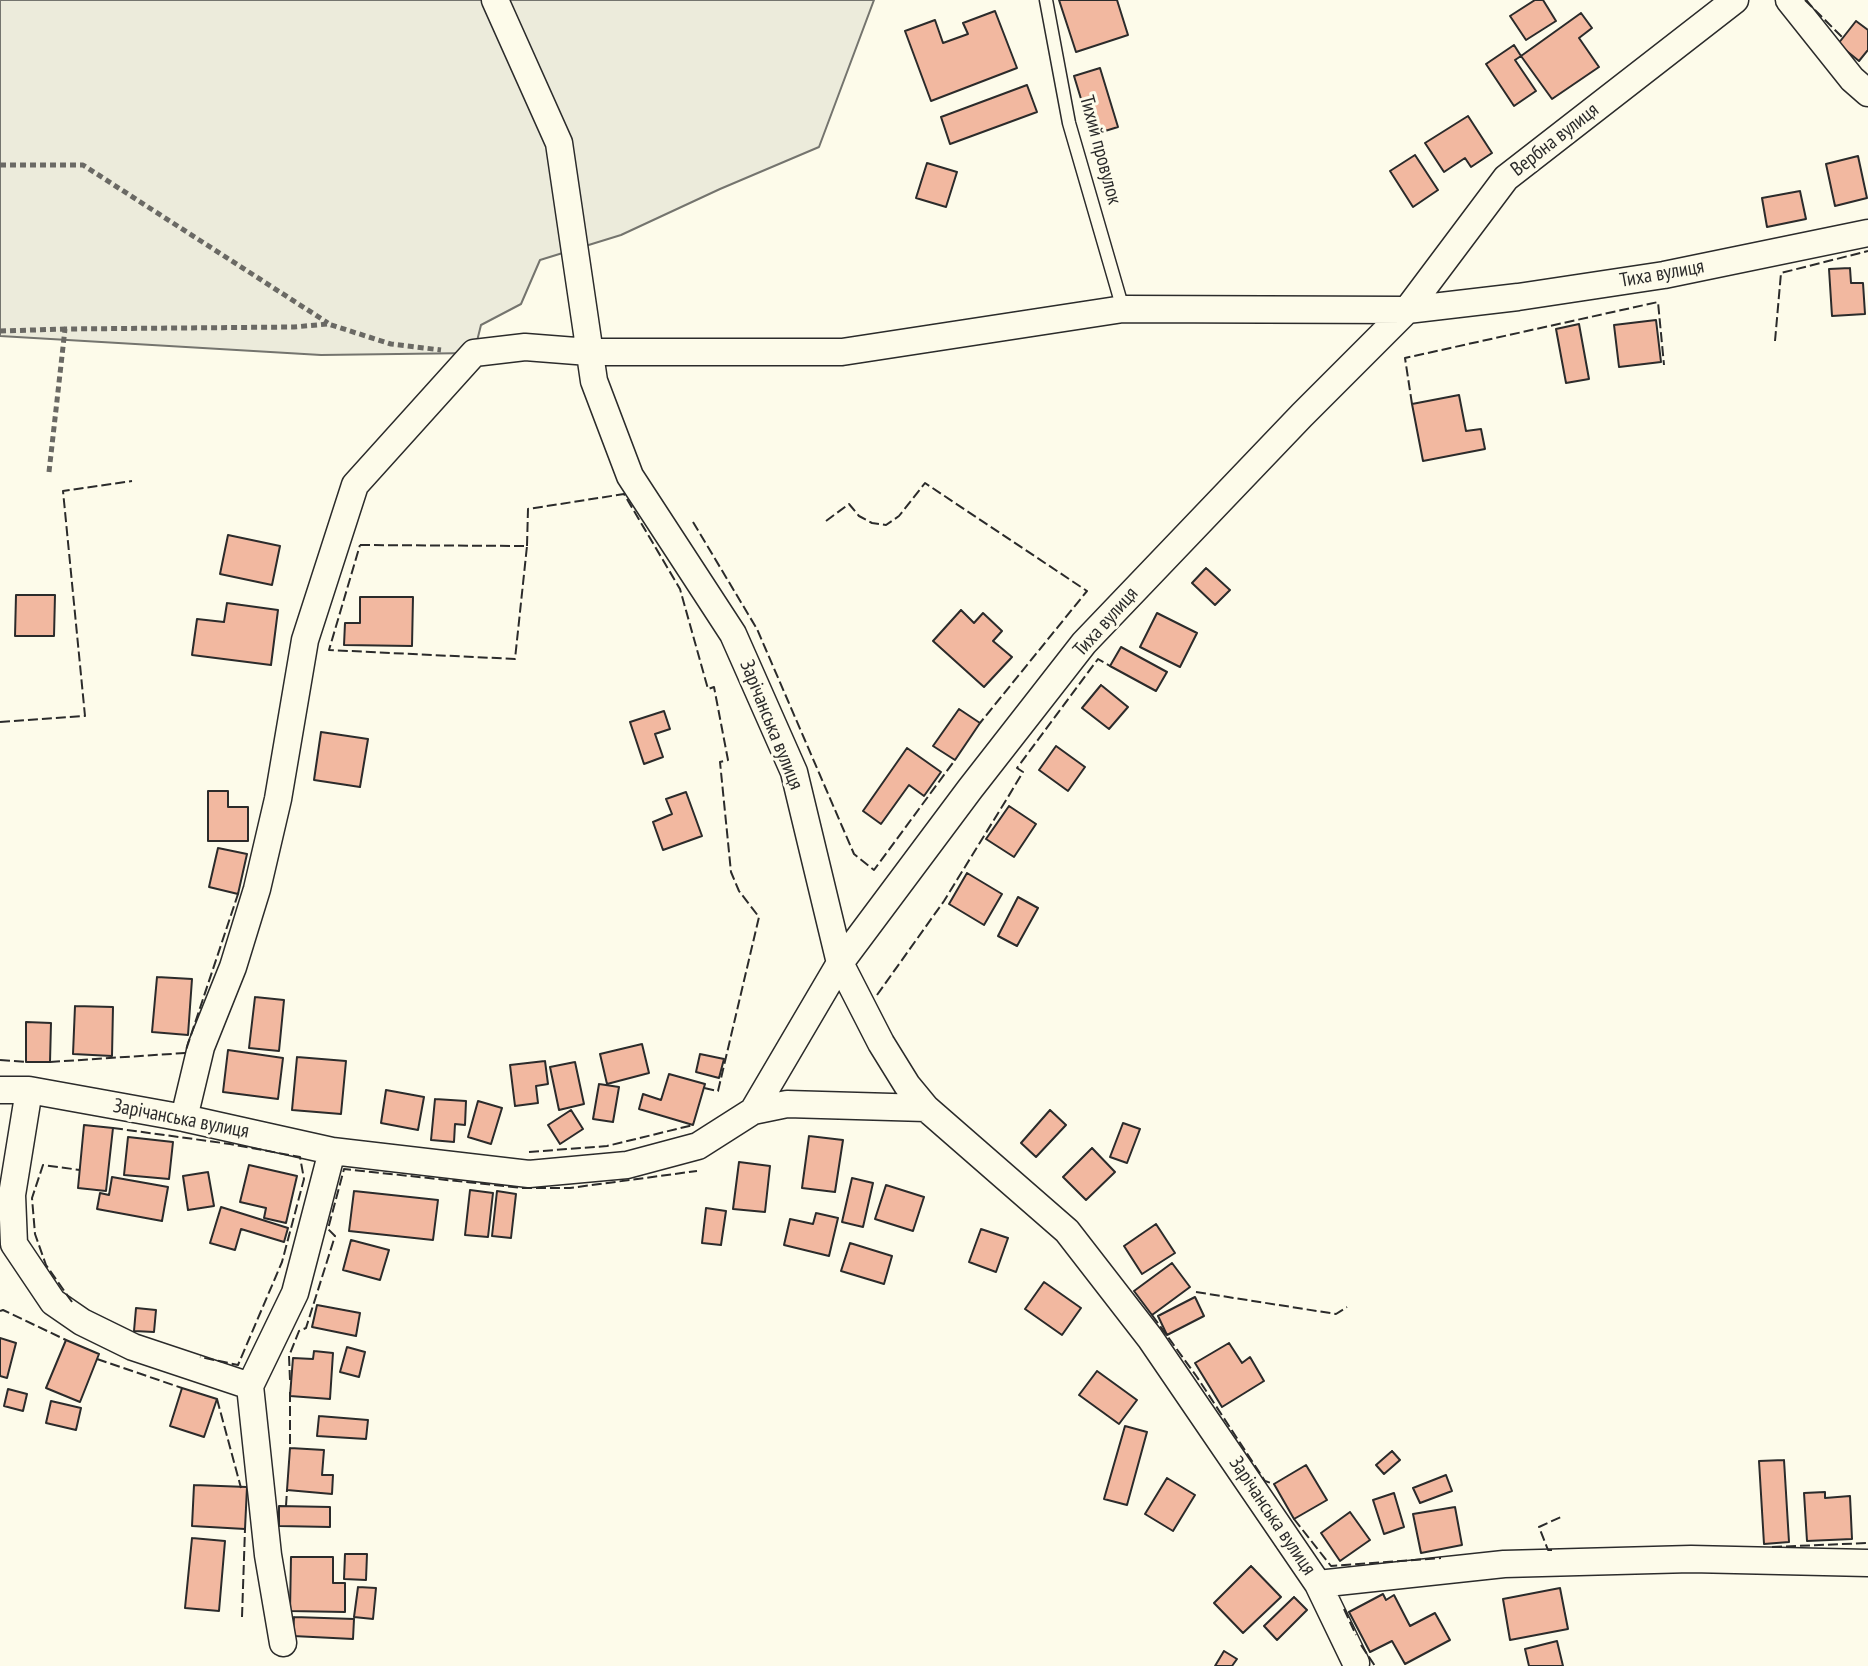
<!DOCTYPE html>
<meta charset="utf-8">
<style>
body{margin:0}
canvas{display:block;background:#fdfbea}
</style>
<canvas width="1868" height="1666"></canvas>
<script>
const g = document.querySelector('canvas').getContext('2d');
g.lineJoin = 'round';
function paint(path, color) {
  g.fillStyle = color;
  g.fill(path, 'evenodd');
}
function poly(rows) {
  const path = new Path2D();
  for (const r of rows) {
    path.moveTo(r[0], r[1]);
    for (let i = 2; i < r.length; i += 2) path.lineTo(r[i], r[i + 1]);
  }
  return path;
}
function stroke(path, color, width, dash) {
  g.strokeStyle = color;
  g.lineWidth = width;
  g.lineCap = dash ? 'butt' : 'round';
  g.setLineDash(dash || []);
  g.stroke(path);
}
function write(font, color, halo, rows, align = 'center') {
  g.font = font + ' "PT Sans Narrow",sans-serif';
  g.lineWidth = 6;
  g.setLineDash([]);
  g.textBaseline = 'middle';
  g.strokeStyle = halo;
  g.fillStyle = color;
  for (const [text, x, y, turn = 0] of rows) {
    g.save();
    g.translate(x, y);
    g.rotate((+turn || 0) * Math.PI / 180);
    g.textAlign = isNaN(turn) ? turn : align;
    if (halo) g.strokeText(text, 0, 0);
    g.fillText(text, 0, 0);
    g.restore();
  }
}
const green = poly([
 [0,0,874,0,819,147,720,189,621,235,540,260,521,304,481,325,474,353,321,355,0,336,0,0]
]);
paint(green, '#ecebdb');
stroke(green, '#74746e', 2);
const building = poly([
 [1059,0,1117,0,1128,35,1076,52,1059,0],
 [1535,0,1543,0,1556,21,1526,40,1510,16,1535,0],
 [995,11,1017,68,931,101,905,31,935,20,943,43,968,34,963,23,995,11],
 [1581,13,1592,28,1579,38,1599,67,1552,99,1521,56,1581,13],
 [1856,21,1868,30,1868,50,1859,61,1838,44,1856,21],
 [1514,45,1521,56,1515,60,1536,91,1514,106,1486,64,1514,45],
 [1100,68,1118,127,1092,135,1074,76,1100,68],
 [1027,85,1037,112,950,144,941,117,1027,85],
 [1468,116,1492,153,1471,167,1465,158,1444,172,1425,143,1468,116],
 [1415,155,1438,190,1413,207,1390,171,1415,155],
 [1858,156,1867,198,1835,206,1826,164,1858,156],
 [927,163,957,172,946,207,916,198,927,163],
 [1800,191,1806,219,1767,227,1762,198,1800,191],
 [1850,268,1851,283,1863,283,1865,314,1832,316,1829,269,1850,268],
 [1656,320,1661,362,1619,367,1614,325,1656,320],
 [1579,324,1589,379,1566,383,1556,329,1579,324],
 [1459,395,1466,431,1481,429,1485,449,1423,461,1412,404,1459,395],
 [228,535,280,546,272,585,220,574,228,535],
 [1206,568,1230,590,1215,605,1192,583,1206,568],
 [16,595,55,595,54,636,15,636,16,595],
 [360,597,413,597,412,646,344,645,345,623,360,623,360,597],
 [227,603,278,610,271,665,192,655,197,619,224,622,227,603],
 [961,610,974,623,983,613,1002,631,993,641,1012,657,984,687,933,641,961,610],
 [1157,613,1197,633,1180,667,1140,647,1157,613],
 [1121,647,1167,672,1156,691,1110,666,1121,647],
 [1101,685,1128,707,1109,729,1082,708,1101,685],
 [959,709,980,723,955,760,933,746,959,709],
 [664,711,670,729,655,734,663,757,644,764,630,722,664,711],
 [321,732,368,739,360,787,314,780,321,732],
 [1056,746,1085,767,1068,791,1039,770,1056,746],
 [907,748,941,772,924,796,909,785,881,824,863,811,907,748],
 [208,791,228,791,228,807,248,807,248,841,208,841,208,791],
 [686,792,702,836,663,850,653,822,672,814,666,799,686,792],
 [1009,806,1036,824,1014,857,986,839,1009,806],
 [218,848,247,854,238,894,209,887,218,848],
 [967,873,1002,894,984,925,949,904,967,873],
 [1018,897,1038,908,1017,946,998,936,1018,897],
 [157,977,192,979,188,1035,152,1032,157,977],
 [255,997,284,1000,279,1051,249,1048,255,997],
 [75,1006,113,1007,112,1056,73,1054,75,1006],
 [26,1022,51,1023,50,1062,26,1062,26,1022],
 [642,1044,649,1073,607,1084,600,1054,642,1044],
 [228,1050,283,1058,278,1099,223,1092,228,1050],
 [700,1054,724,1059,719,1078,696,1072,700,1054],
 [297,1057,346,1061,341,1114,292,1110,297,1057],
 [545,1061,548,1084,536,1086,538,1103,515,1106,510,1065,545,1061],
 [575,1062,584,1104,559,1110,550,1067,575,1062],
 [669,1074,705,1084,693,1125,639,1109,643,1094,661,1100,669,1074],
 [599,1084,619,1087,613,1122,593,1119,599,1084],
 [386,1090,424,1097,418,1130,381,1123,386,1090],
 [435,1099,466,1101,465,1125,455,1124,454,1142,431,1140,435,1099],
 [478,1101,502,1108,491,1144,468,1137,478,1101],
 [571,1110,583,1129,560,1144,548,1125,571,1110],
 [1050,1110,1066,1125,1036,1157,1021,1143,1050,1110],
 [1123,1123,1140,1129,1127,1163,1110,1157,1123,1123],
 [84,1125,113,1128,106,1191,78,1188,84,1125],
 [809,1136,843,1140,835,1192,802,1188,809,1136],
 [128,1137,173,1142,169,1179,124,1175,128,1137],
 [1092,1148,1115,1172,1086,1200,1063,1177,1092,1148],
 [739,1162,770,1166,765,1212,733,1209,739,1162],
 [249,1165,297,1176,286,1223,264,1218,266,1208,240,1202,249,1165],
 [208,1172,214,1206,188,1210,183,1176,208,1172],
 [112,1177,168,1187,162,1221,97,1209,100,1193,109,1195,112,1177],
 [852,1178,873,1183,863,1227,842,1222,852,1178],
 [886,1185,924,1197,913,1231,875,1219,886,1185],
 [470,1190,493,1193,488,1237,465,1235,470,1190],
 [354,1191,438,1200,433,1240,349,1231,354,1191],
 [497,1191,516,1194,511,1238,492,1236,497,1191],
 [221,1207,288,1228,284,1242,241,1229,235,1250,210,1243,221,1207],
 [706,1208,726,1211,721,1245,702,1243,706,1208],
 [816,1213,838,1218,829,1256,784,1245,790,1219,813,1224,816,1213],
 [1156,1224,1175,1253,1142,1274,1124,1246,1156,1224],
 [981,1229,1008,1238,996,1272,969,1262,981,1229],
 [351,1240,389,1250,380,1280,343,1270,351,1240],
 [850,1243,892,1256,884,1284,841,1271,850,1243],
 [1172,1263,1190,1287,1152,1315,1134,1291,1172,1263],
 [1044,1282,1081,1308,1062,1335,1025,1309,1044,1282],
 [1195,1297,1204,1316,1167,1335,1158,1316,1195,1297],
 [317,1305,360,1313,356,1336,312,1327,317,1305],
 [136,1308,156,1310,154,1332,134,1331,136,1308],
 [0,1338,16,1343,7,1378,0,1376,0,1338],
 [66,1340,99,1354,80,1402,46,1388,66,1340],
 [1229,1343,1242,1363,1250,1357,1264,1381,1222,1407,1195,1363,1229,1343],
 [347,1347,365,1352,359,1377,340,1372,347,1347],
 [314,1351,333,1353,330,1399,290,1396,293,1358,313,1359,314,1351],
 [1097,1371,1137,1400,1119,1424,1079,1395,1097,1371],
 [182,1388,217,1399,204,1437,170,1426,182,1388],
 [8,1389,27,1394,23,1411,4,1406,8,1389],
 [51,1401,81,1408,76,1430,46,1423,51,1401],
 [319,1416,368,1420,366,1439,317,1436,319,1416],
 [1125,1426,1147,1432,1127,1505,1104,1499,1125,1426],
 [290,1448,324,1450,322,1475,333,1475,332,1494,287,1490,290,1448],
 [1392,1451,1400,1460,1384,1474,1376,1465,1392,1451],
 [1784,1460,1789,1542,1764,1544,1759,1461,1784,1460],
 [1306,1465,1327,1500,1294,1519,1274,1484,1306,1465],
 [1446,1475,1452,1491,1420,1503,1413,1488,1446,1475],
 [1167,1478,1195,1495,1173,1531,1145,1514,1167,1478],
 [194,1485,247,1487,245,1529,192,1526,194,1485],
 [1825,1492,1825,1498,1850,1496,1852,1539,1807,1541,1804,1493,1825,1492],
 [1394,1493,1404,1527,1384,1534,1373,1500,1394,1493],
 [279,1506,330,1507,330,1527,279,1526,279,1506],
 [1455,1507,1462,1545,1421,1553,1413,1514,1455,1507],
 [1350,1512,1370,1540,1340,1561,1321,1533,1350,1512],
 [192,1538,225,1541,219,1611,185,1608,192,1538],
 [345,1554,367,1554,366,1580,344,1579,345,1554],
 [291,1557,333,1557,333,1583,345,1583,345,1612,290,1611,291,1557],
 [1251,1566,1281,1597,1243,1633,1214,1603,1251,1566],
 [358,1587,376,1588,373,1619,354,1617,358,1587],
 [1560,1588,1568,1629,1510,1640,1503,1599,1560,1588],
 [1383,1594,1386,1600,1394,1595,1410,1626,1435,1613,1450,1640,1405,1664,1392,1641,1370,1652,1349,1612,1383,1594],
 [1294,1597,1307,1610,1277,1640,1264,1626,1294,1597],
 [294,1617,354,1619,353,1639,293,1636,294,1617],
 [1557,1641,1563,1666,1529,1666,1525,1649,1557,1641],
 [1224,1651,1237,1659,1232,1666,1215,1666,1224,1651]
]);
paint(building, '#f2b8a0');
stroke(building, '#2b2b2b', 2);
const service = poly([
 [1046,0,1069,123,1123,309]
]);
const minor = poly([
 [495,0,559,143,594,381,630,476,733,634,794,772,840,963,881,1043,907,1085,926,1108],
 [1789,0,1852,79,1868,93],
 [0,1090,29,1090,184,1118,332,1151,529,1174,627,1165,698,1146,753,1111,787,1104,926,1108,1067,1231,1150,1338,1318,1584,1504,1564,1691,1559,1868,1563],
 [29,1090,12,1195,14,1244,53,1302,82,1322,133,1347,250,1386],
 [753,1111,840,963,970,789,1084,643,1302,415,1407,310,1518,297,1664,275,1868,233],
 [184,1118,201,1047,233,967,257,889,278,799,305,640,355,485,474,353,525,347,589,352,842,352,1123,309,1407,310,1506,178,1735,0],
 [1318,1584,1356,1663],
 [283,1643,268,1555,250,1386,295,1293,332,1151]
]);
stroke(service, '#2b2b2b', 15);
stroke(minor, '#2b2b2b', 29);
stroke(poly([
 [0,165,83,165,328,323],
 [0,331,65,329],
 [49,472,65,329,294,327,328,324,391,344,441,350]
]), '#6a6964', 5, [6, 4]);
stroke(service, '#fdfbea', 12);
stroke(minor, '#fdfbea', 26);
stroke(poly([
 [1805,0,1843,38],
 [1775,341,1781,273,1868,251],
 [1412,404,1405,358,1658,302,1664,365],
 [826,521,849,504,859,516,872,523,886,525,899,516,925,483,1087,591,980,723],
 [693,522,757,629,854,854,874,870,955,760],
 [360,545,527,546,515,659,329,650,360,545],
 [527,546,528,509,624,494,680,589,708,689,714,687,728,760,720,762,731,872,739,891,759,917,718,1091,704,1088],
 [0,722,85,716,63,491,132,481],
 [877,995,944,901,1008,797,1023,772,1017,768,1098,659,1110,666],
 [0,1060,26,1062],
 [50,1062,185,1053,238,894],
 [113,1128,230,1144,300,1157,304,1179,282,1262,238,1365,200,1357],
 [529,1152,607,1146,693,1125],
 [1196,1292,1336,1314,1347,1307],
 [72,1302,46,1265,35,1234,32,1198,43,1165,80,1170],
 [0,1311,3,1310,66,1340],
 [1152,1315,1197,1377,1265,1481,1274,1484],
 [97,1359,182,1388],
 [290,1380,289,1356,299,1331,306,1328,335,1236,328,1229,344,1169,522,1188,570,1188,697,1171],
 [290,1392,290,1448],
 [217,1399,241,1488],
 [286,1506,287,1490],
 [1294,1519,1331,1566,1441,1558],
 [1772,1547,1868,1543],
 [1552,1550,1548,1550,1539,1527,1563,1516],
 [1344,1609,1356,1635],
 [242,1617,245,1529],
 [1361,1645,1375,1666]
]), '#2b2b2b', 2, [10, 4]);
write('20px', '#2b2b2b', '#fdfbea', [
 ["Вербна вулиця",1555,140,-38],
 ["Тихий провулок",1100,150,75],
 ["Тиха вулиця",1662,274,-10],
 ["Тиха вулиця",1106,622,-48],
 ["Зарічанська вулиця",771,725,68],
 ["Зарічанська вулиця",181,1119,11],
 ["Зарічанська вулиця",1272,1516,56]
]);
</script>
